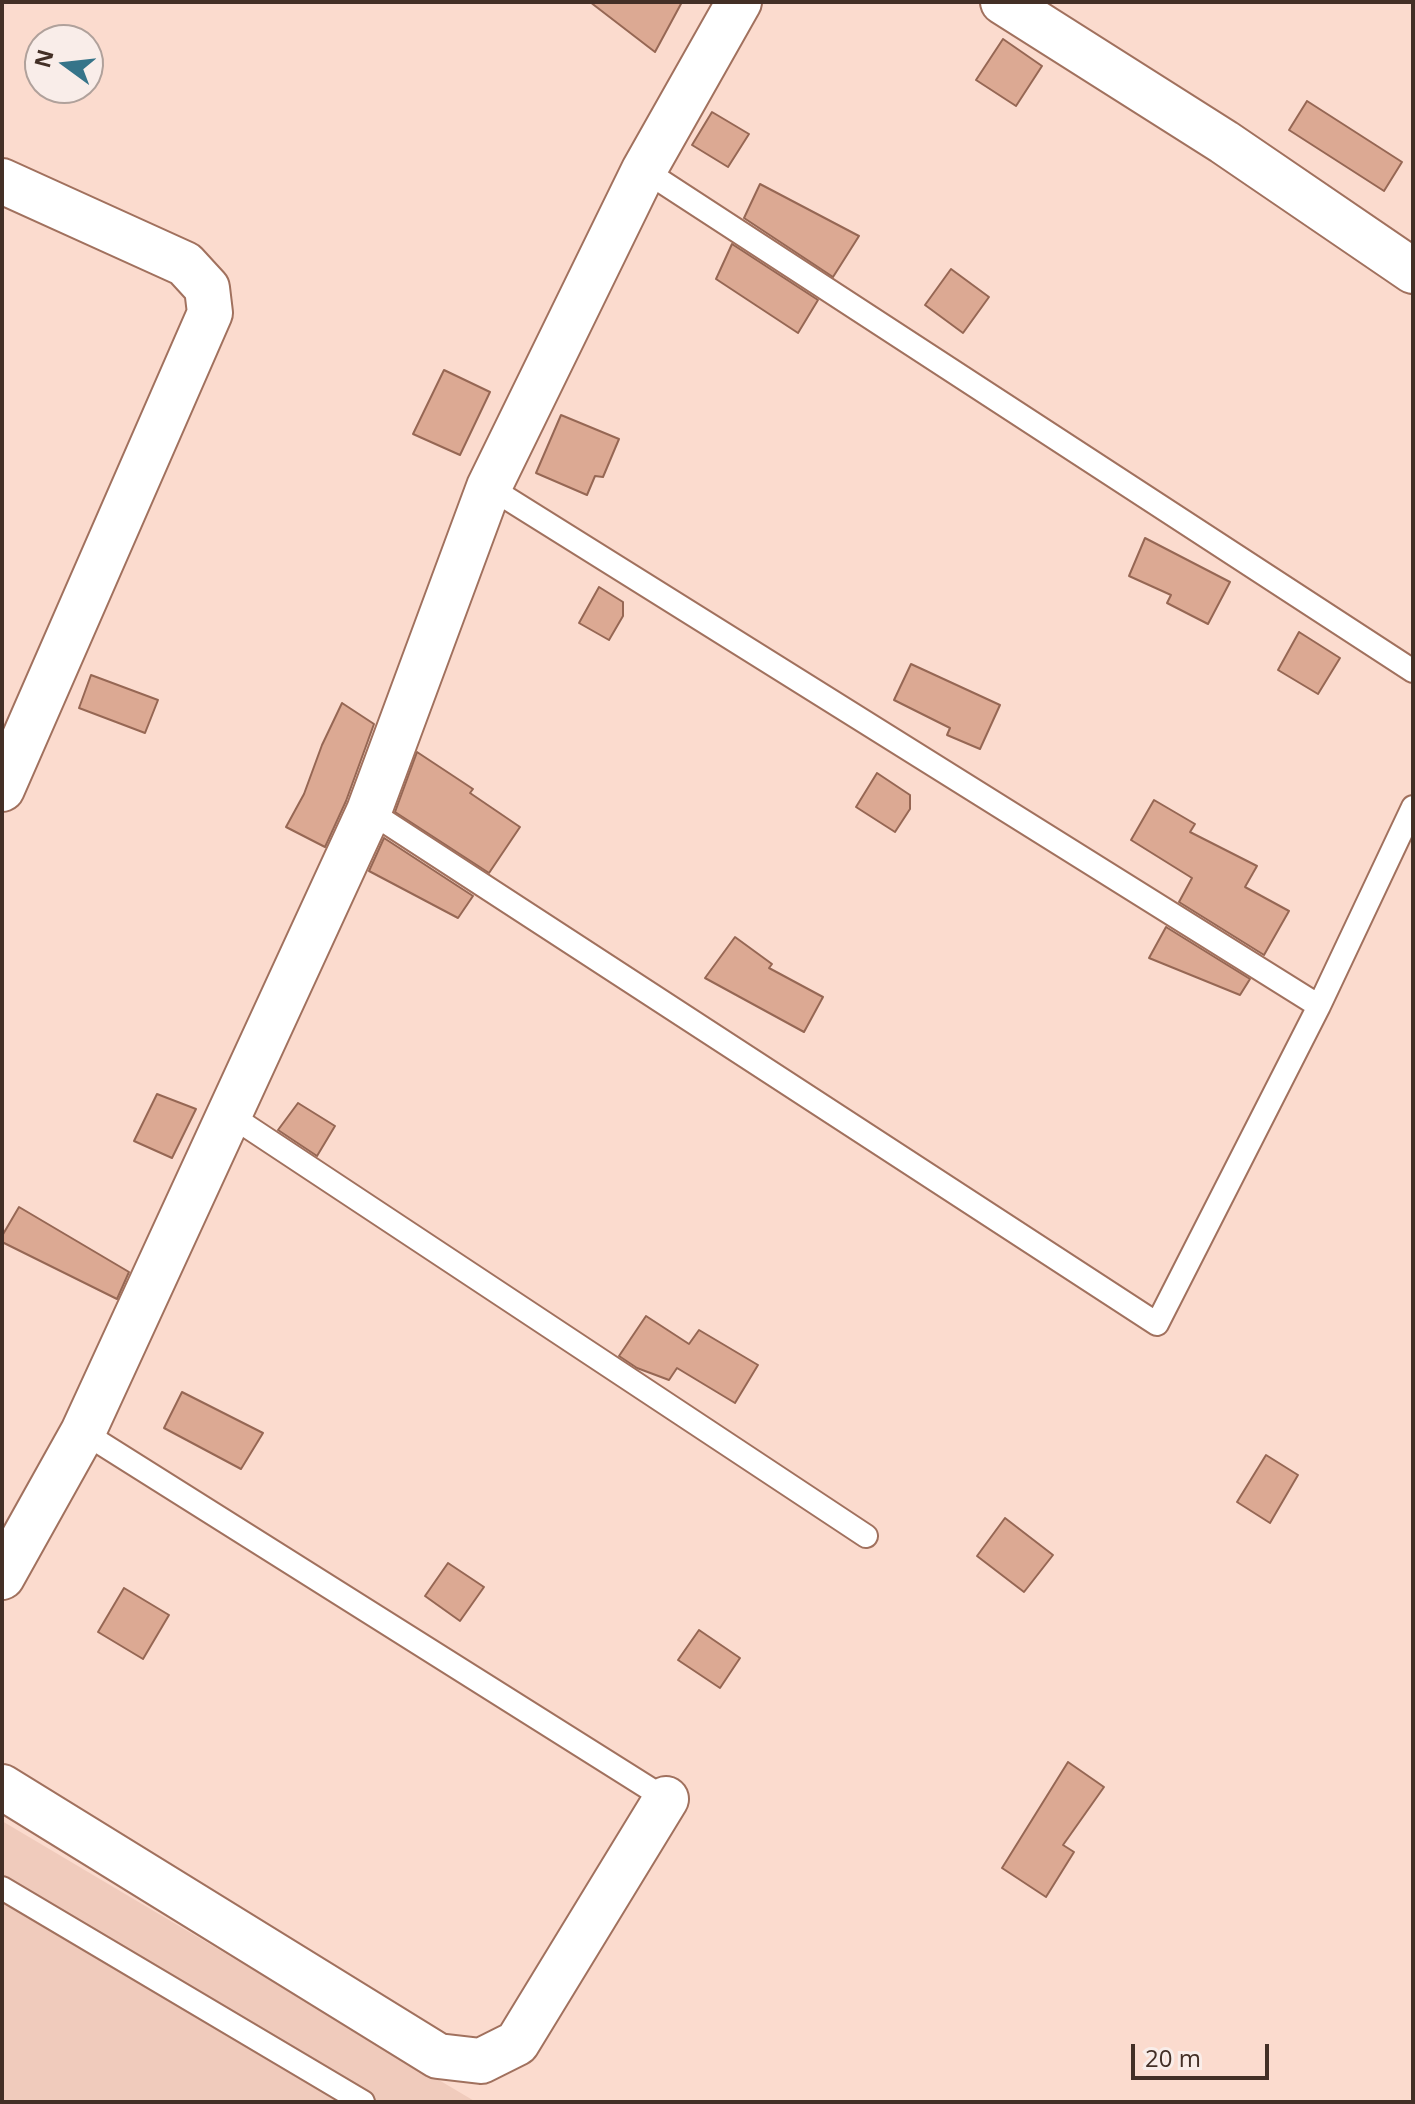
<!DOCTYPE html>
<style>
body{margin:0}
#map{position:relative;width:1415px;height:2104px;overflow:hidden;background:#fbdbce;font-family:"Open Sans",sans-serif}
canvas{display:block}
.frame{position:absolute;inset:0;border:4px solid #432f26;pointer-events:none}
.north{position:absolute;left:24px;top:24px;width:80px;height:80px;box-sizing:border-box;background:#f9ede9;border:2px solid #b0a19b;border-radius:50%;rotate:285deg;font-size:22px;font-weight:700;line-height:32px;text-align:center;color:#432f26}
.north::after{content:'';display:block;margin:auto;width:28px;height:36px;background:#367489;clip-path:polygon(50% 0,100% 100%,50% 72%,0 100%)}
.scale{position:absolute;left:1131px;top:2044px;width:138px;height:36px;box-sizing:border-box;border:4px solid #432f26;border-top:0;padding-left:10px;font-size:24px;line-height:28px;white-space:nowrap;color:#432f26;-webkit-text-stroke:6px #f9ede9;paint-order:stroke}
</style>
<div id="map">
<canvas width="1415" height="2104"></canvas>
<div class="frame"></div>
<div class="north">N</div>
<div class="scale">20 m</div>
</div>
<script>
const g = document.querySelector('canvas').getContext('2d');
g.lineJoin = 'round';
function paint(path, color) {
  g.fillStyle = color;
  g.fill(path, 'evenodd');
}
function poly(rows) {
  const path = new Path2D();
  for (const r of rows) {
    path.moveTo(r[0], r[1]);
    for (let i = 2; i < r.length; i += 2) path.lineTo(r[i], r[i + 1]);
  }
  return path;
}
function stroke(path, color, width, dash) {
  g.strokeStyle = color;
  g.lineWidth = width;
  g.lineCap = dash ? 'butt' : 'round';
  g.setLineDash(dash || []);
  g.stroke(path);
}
paint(poly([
 [2,1821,476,2102,2,2102]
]), '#f0cbbc');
const building = poly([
 [590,2,682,2,655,52,590,2],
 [1003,39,1042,66,1016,106,976,80,1003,39],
 [1307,101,1402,162,1384,191,1289,130,1307,101],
 [712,112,749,134,728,167,692,145,712,112],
 [760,184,859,236,833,277,744,218,760,184],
 [732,244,818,300,798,333,716,279,732,244],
 [951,269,989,297,963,333,925,305,951,269],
 [444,370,490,392,460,455,413,434,444,370],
 [561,415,619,439,603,477,595,476,587,495,536,473,561,415],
 [1145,538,1230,582,1208,624,1167,603,1171,595,1129,576,1145,538],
 [599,587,623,602,623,616,609,640,579,623,599,587],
 [1299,632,1340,658,1318,694,1278,670,1299,632],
 [911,664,1000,705,980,749,947,735,950,728,894,700,911,664],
 [91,675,158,700,145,733,79,708,91,675],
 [342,703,374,724,346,801,325,847,286,827,304,794,322,745,342,703],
 [417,752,473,789,470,793,520,827,489,873,395,812,417,752],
 [877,773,910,795,910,809,895,832,856,807,877,773],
 [1154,800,1195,824,1190,832,1257,866,1245,887,1289,911,1264,955,1179,902,1192,878,1131,840,1154,800],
 [384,838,473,896,458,918,369,871,384,838],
 [1166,927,1250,979,1240,995,1149,958,1166,927],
 [735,937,772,964,769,968,823,997,804,1032,705,978,735,937],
 [157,1094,196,1109,172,1158,134,1141,157,1094],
 [298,1103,335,1126,317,1156,278,1130,298,1103],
 [19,1207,129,1272,117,1299,2,1242,2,1236,19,1207],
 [646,1316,689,1344,699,1330,758,1365,735,1403,677,1368,669,1380,637,1368,619,1356,646,1316],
 [182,1392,263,1433,241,1469,164,1428,182,1392],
 [1266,1455,1298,1475,1270,1523,1237,1502,1266,1455],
 [1005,1518,1053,1555,1024,1592,977,1556,1005,1518],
 [448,1563,484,1587,460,1621,425,1596,448,1563],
 [124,1588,169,1615,143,1659,98,1632,124,1588],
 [699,1630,740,1658,720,1688,678,1660,699,1630],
 [1068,1762,1104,1787,1063,1845,1074,1852,1046,1897,1002,1868,1068,1762]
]);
paint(building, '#dca993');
stroke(building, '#966754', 2);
const lane = poly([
 [644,170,1413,671],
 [489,487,1319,1006],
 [369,811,1157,1324,1319,1006,1413,807],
 [230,1115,866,1536],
 [83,1432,666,1799],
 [2,1888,363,2102]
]);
const street = poly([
 [1003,2,1224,142,1413,271],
 [2,181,185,264,207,288,210,313,2,789],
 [2,1577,83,1432,369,811,489,487,644,170,739,2],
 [2,1787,438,2056,481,2061,517,2043,666,1799]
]);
stroke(lane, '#a1715e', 26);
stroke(street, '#a1715e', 48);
stroke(lane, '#fff', 22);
stroke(street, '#fff', 44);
</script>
